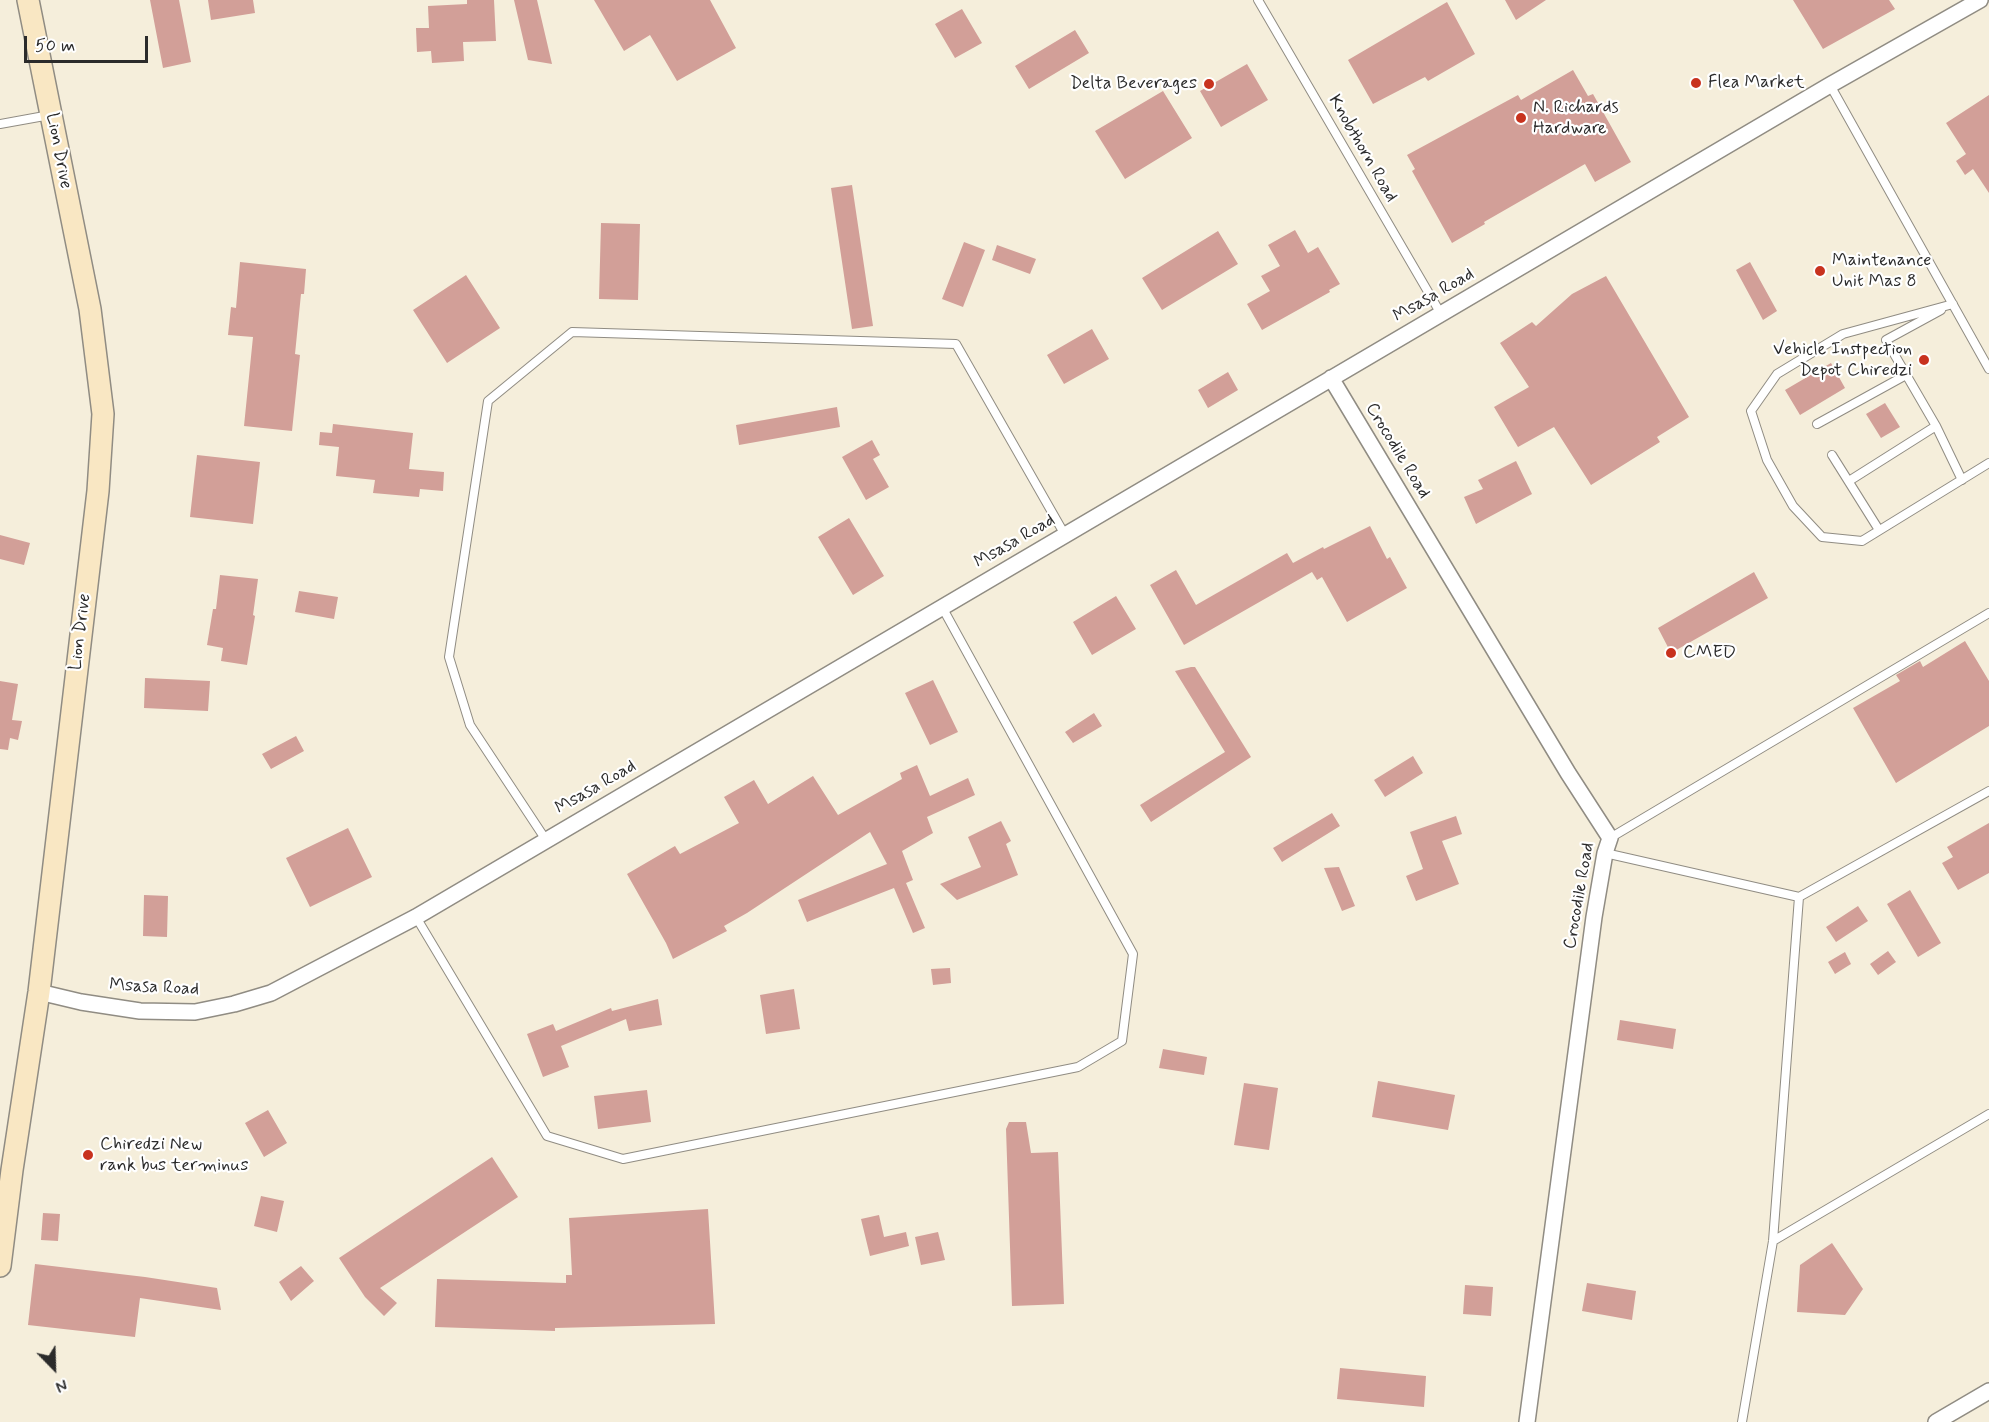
<!DOCTYPE html>
<style>
body{margin:0}
#map{position:relative;width:1989px;height:1422px;overflow:hidden;background:#f5eedb;font-family:Mynerve,sans-serif}
canvas{display:block}
.north{position:absolute;left:24px;top:1338px;width:60px;height:60px;-webkit-text-stroke:4px #fff;paint-order:stroke;rotate:157deg;font-size:16px;font-weight:700;line-height:24px;text-align:center;color:#2b2b2b}
.north::after{content:'';display:block;margin:auto;width:21px;height:27px;background:#2b2b2b;clip-path:polygon(50% 0,100% 100%,50% 72%,0 100%)}
.scale{position:absolute;left:24px;top:36px;width:124px;height:27px;box-sizing:border-box;border:3px solid #2b2b2b;border-top:0;padding-left:8px;font-size:18px;line-height:21px;white-space:nowrap;color:#2b2b2b;-webkit-text-stroke:4px #fff;paint-order:stroke}
</style>
<div id="map">
<canvas width="1989" height="1422"></canvas>
<div class="north">N</div>
<div class="scale">50 m</div>
</div>
<script>
const g = document.querySelector('canvas').getContext('2d');
g.lineJoin = 'round';
function paint(path, color) {
  g.fillStyle = color;
  g.fill(path, 'evenodd');
}
function poly(rows) {
  const path = new Path2D();
  for (const r of rows) {
    path.moveTo(r[0], r[1]);
    for (let i = 2; i < r.length; i += 2) path.lineTo(r[i], r[i + 1]);
  }
  return path;
}
function stroke(path, color, width, dash) {
  g.strokeStyle = color;
  g.lineWidth = width;
  g.lineCap = dash ? 'butt' : 'round';
  g.setLineDash(dash || []);
  g.stroke(path);
}
function write(font, color, halo, rows, align = 'center') {
  g.font = font + ' Mynerve,sans-serif';
  g.lineWidth = 4.5;
  g.setLineDash([]);
  g.textBaseline = 'middle';
  g.strokeStyle = halo;
  g.fillStyle = color;
  for (const [text, x, y, turn = 0] of rows) {
    g.save();
    g.translate(x, y);
    g.rotate((+turn || 0) * Math.PI / 180);
    g.textAlign = isNaN(turn) ? turn : align;
    if (halo) g.strokeText(text, 0, 0);
    g.fillText(text, 0, 0);
    g.restore();
  }
}
paint(poly([
 [150,0,179,0,191,62,163,68],
 [208,0,253,0,255,13,211,20],
 [467,0,494,0,496,41,463,42,464,61,432,63,431,51,417,52,416,28,429,28,428,6,467,4],
 [514,0,537,0,552,64,528,60],
 [594,0,710,0,736,48,677,81,650,35,624,51],
 [1505,0,1546,0,1516,20],
 [1793,0,1889,0,1895,9,1823,49],
 [1447,2,1475,54,1428,81,1425,77,1373,104,1348,60],
 [962,9,982,43,955,58,935,24],
 [1075,30,1089,53,1029,89,1015,66],
 [1247,64,1268,100,1221,127,1200,91],
 [1573,70,1588,96,1593,94,1631,162,1595,182,1585,164,1484,222,1485,224,1452,243,1412,171,1415,169,1407,155,1518,95,1521,100],
 [1163,91,1192,138,1125,179,1095,131],
 [1989,95,1989,193,1973,169,1965,175,1956,161,1966,154,1946,123],
 [852,185,873,326,852,329,831,188],
 [601,223,640,224,638,300,599,299],
 [1295,230,1308,253,1318,247,1340,284,1329,290,1330,292,1262,330,1247,304,1270,291,1261,276,1280,266,1268,245],
 [1218,231,1238,264,1162,310,1142,278],
 [964,242,985,250,963,307,942,299],
 [997,245,1036,259,1030,274,992,260],
 [240,262,306,269,304,294,301,294,295,354,300,355,292,431,244,426,253,337,228,335,231,307,236,308],
 [1750,262,1777,311,1763,320,1736,270],
 [466,275,500,328,447,363,413,310],
 [1606,276,1689,417,1657,437,1660,442,1591,485,1554,427,1518,447,1494,407,1529,387,1500,343,1532,322,1536,326,1572,294],
 [1092,329,1109,359,1064,384,1047,355],
 [1831,363,1845,388,1800,415,1785,390],
 [1228,372,1238,390,1208,408,1198,390],
 [1885,403,1900,427,1881,438,1866,414],
 [837,407,840,427,739,445,736,425],
 [333,424,413,433,409,469,444,472,443,491,420,489,419,497,373,493,375,480,336,476,339,447,319,445,320,432,332,433],
 [872,440,880,455,873,459,889,487,866,500,842,457],
 [197,455,260,462,253,524,190,517],
 [1516,461,1532,494,1476,524,1464,497,1483,489,1478,480],
 [849,518,884,576,853,595,818,537],
 [1370,526,1387,559,1390,557,1407,588,1347,622,1322,577,1317,580,1312,572,1184,645,1150,585,1176,570,1196,605,1287,553,1293,563,1323,547,1324,549],
 [0,535,30,543,24,565,0,559],
 [1754,572,1768,598,1671,653,1658,628],
 [220,575,258,579,253,615,255,616,247,665,221,661,223,648,207,645,213,609,216,609],
 [299,591,338,597,334,619,295,612],
 [1116,596,1136,629,1092,655,1073,622],
 [1965,641,1989,681,1989,726,1896,783,1853,708,1900,681,1896,675,1920,661,1923,667],
 [1191,667,1195,667,1251,757,1151,822,1140,805,1225,752,1175,671],
 [145,678,210,681,208,711,144,708],
 [933,680,958,732,930,745,905,693],
 [0,681,18,684,12,720,22,721,18,740,10,738,8,750,0,749],
 [1094,713,1102,726,1073,743,1065,732],
 [296,736,304,751,271,769,262,754],
 [1413,756,1423,773,1385,797,1374,780],
 [917,765,930,796,968,778,975,795,927,817,933,833,902,851,913,880,906,883,925,928,913,933,894,888,807,922,798,900,887,864,870,832,747,913,724,926,727,931,673,959,666,943,627,874,675,846,680,854,739,823,724,797,754,780,768,804,813,776,838,815,902,779,900,773],
 [1332,813,1340,826,1282,862,1273,848],
 [1456,816,1462,834,1442,841,1459,884,1416,901,1406,876,1423,869,1410,832],
 [1001,821,1011,841,1006,844,1018,875,957,900,940,884,981,867,968,837],
 [1989,823,1989,873,1958,890,1942,863,1953,857,1947,847],
 [348,828,372,877,310,907,286,858],
 [1339,867,1355,906,1342,911,1324,868],
 [1910,890,1941,943,1918,957,1887,904],
 [144,895,168,896,167,937,143,936],
 [1858,906,1868,921,1836,942,1826,927],
 [1888,951,1896,962,1878,975,1870,964],
 [1845,952,1851,964,1835,974,1828,962],
 [950,968,951,983,933,985,931,969],
 [794,989,800,1029,766,1034,760,995],
 [658,999,662,1025,629,1031,626,1019,561,1046,569,1067,543,1077,527,1034,553,1024,556,1031,611,1008,612,1011],
 [1620,1020,1676,1029,1673,1049,1617,1040],
 [1163,1049,1207,1057,1204,1075,1159,1068],
 [1378,1081,1455,1095,1448,1130,1372,1117],
 [1244,1083,1278,1088,1269,1150,1234,1145],
 [647,1090,651,1122,598,1129,594,1096],
 [268,1110,287,1143,264,1157,245,1123],
 [1009,1122,1026,1122,1031,1153,1058,1152,1064,1304,1012,1306,1006,1129],
 [492,1157,518,1197,380,1288,397,1303,384,1316,365,1297,339,1258],
 [261,1196,284,1201,277,1232,254,1226],
 [708,1209,715,1324,555,1328,555,1331,435,1327,437,1279,566,1283,566,1275,572,1275,569,1218],
 [43,1213,60,1214,58,1241,41,1240],
 [879,1215,884,1237,906,1232,909,1246,870,1256,861,1219],
 [938,1232,945,1260,921,1265,915,1237],
 [1832,1243,1863,1289,1845,1315,1797,1312,1800,1265],
 [35,1264,145,1277,217,1288,221,1310,140,1298,135,1337,28,1325],
 [301,1266,314,1281,291,1301,279,1282],
 [1587,1283,1636,1291,1632,1320,1582,1311],
 [1465,1285,1493,1287,1491,1316,1463,1314],
 [1340,1368,1426,1376,1424,1407,1337,1399]
]), '#d29f98');
const lane = poly([
 [1258,0,1441,314],
 [1830,85,1989,369],
 [0,124,50,115],
 [1953,304,1843,334,1777,374,1751,411,1767,460,1793,506,1822,537,1862,541,1989,463],
 [1941,310,1886,340,1936,426,1962,480],
 [1817,424,1906,375],
 [1832,455,1879,530],
 [1849,481,1936,426],
 [1610,838,1989,613],
 [546,840,470,725,449,657,488,401,572,332,956,344,1065,535],
 [1605,853,1799,897],
 [416,917,547,1136,623,1159,1078,1067,1122,1041,1133,954,942,607],
 [1773,1241,1989,1114],
 [1742,1422,1773,1241,1799,897,1989,791]
]);
const street = poly([
 [1331,378,1568,773,1610,838,1605,853,1594,917,1527,1422],
 [39,992,81,1002,140,1011,195,1012,234,1004,271,993,416,917,1830,85,1980,0],
 [1936,1422,1989,1391]
]);
const secondary = poly([
 [0,1266,12,1170,39,992,98,491,103,414,90,309,28,0]
]);
stroke(lane, '#908c83', 10);
stroke(street, '#908c83', 18);
stroke(secondary, '#908c83', 24);
stroke(lane, '#fff', 8);
stroke(street, '#fff', 15);
stroke(secondary, '#f9e7c3', 21);
for (const [x, y, r, color] of [
 [1696,83,6,"#c8321e"],
 [1209,84,6,"#c8321e"],
 [1521,118,6,"#c8321e"],
 [1820,271,6,"#c8321e"],
 [1924,360,6,"#c8321e"],
 [1671,653,6,"#c8321e"],
 [88,1155,6,"#c8321e"]
]) {
  const dot = new Path2D();
  dot.arc(x, y, r, 0, 2 * Math.PI);
  g.fillStyle = color;
  g.fill(dot);
  stroke(dot, '#fff', 2);
}
write('18px', '#2b2b2b', '#fff', [
 ["Flea Market",1708,83],
 ["Delta Beverages",1197,84,"right"],
 ["N. Richards",1533,108],
 ["Hardware",1533,129],
 ["Maintenance",1832,261],
 ["Unit Mas 8",1832,282],
 ["Vehicle Instpection",1912,350,"right"],
 ["Depot Chiredzi",1912,371,"right"],
 ["CMED",1683,653],
 ["Chiredzi New",100,1145],
 ["rank bus terminus",100,1166]
], 'left');
write('18px', '#2b2b2b', '#fff', [
 ["Knobthorn Road",1362,149,60],
 ["Lion Drive",58,151,79],
 ["Msasa Road",1434,296,-30],
 ["Crocodile Road",1397,451,59],
 ["Msasa Road",1015,542,-30],
 ["Lion Drive",81,632,-83],
 ["Msasa Road",596,788,-30],
 ["Crocodile Road",1580,896,-80],
 ["Msasa Road",154,988,3]
]);
</script>
